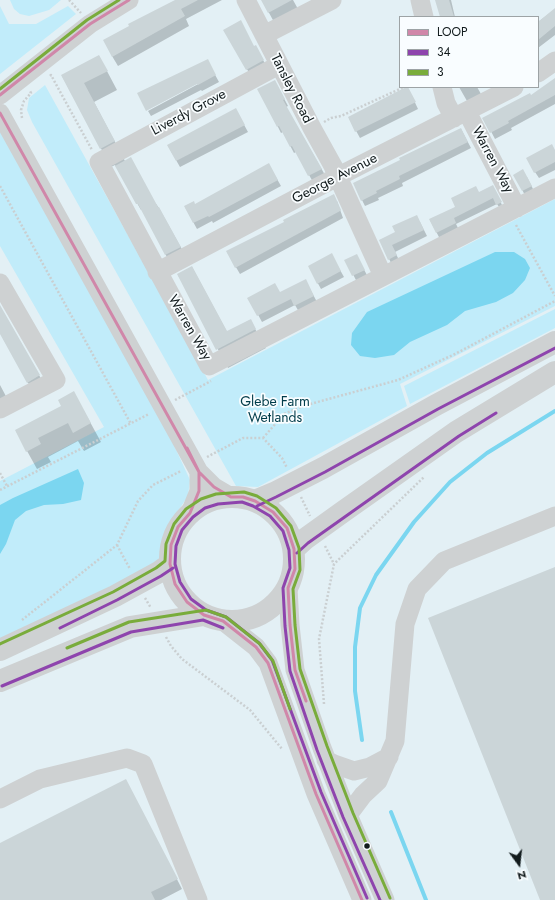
<!DOCTYPE html>
<style>
body{margin:0}
#map{position:relative;width:555px;height:900px;overflow:hidden;background:#e3f0f5;font-family:Jost,sans-serif}
canvas{display:block}
.legend{position:absolute;left:399px;top:16px;width:140px;height:72px;box-sizing:border-box;background:#f9fdff;border:1px solid #9da3a5;margin:0;padding:5px 7px;list-style:none;font-size:12px;color:#121b1d}
.legend li{display:flex;align-items:center;gap:8px;height:20px}
.legend b{width:20px;border:1px solid #9da3a5}
.north{position:absolute;left:499px;top:844px;width:40px;height:40px;-webkit-text-stroke:3px #f9fdff;paint-order:stroke;rotate:165deg;font-size:11px;font-weight:700;line-height:16px;text-align:center;color:#121b1d}
.north::after{content:'';display:block;margin:auto;width:14px;height:18px;background:#121b1d;clip-path:polygon(50% 0,100% 100%,50% 72%,0 100%)}
</style>
<div id="map">
<canvas width="555" height="900"></canvas>
<ul class="legend">
<li><b style="height:5px;background:#d087a9"></b>LOOP</li>
<li><b style="height:5px;background:#8e44ad"></b>34</li>
<li><b style="height:5px;background:#79ac3b"></b>3</li>
</ul>
<div class="north">N</div>
</div>
<script>
const g = document.querySelector('canvas').getContext('2d');
g.lineJoin = 'round';
function paint(path, color) {
  g.fillStyle = color;
  g.fill(path, 'evenodd');
}
function poly(rows) {
  const path = new Path2D();
  for (const r of rows) {
    if (r.length === 3) {
      path.moveTo(r[0] + r[2], r[1]);
      path.arc(r[0], r[1], r[2], 0, 2 * Math.PI);
      continue;
    }
    path.moveTo(r[0], r[1]);
    for (let i = 2; i < r.length; i += 2) path.lineTo(r[i], r[i + 1]);
  }
  return path;
}
function stroke(path, color, width, dash) {
  g.strokeStyle = color;
  g.lineWidth = width;
  g.lineCap = dash ? 'butt' : 'round';
  g.setLineDash(dash || []);
  g.stroke(path);
}
function write(font, color, halo, rows, align = 'center') {
  g.font = font + ' Jost,sans-serif';
  g.lineWidth = 3.5;
  g.setLineDash([]);
  g.textBaseline = 'middle';
  g.strokeStyle = halo;
  g.fillStyle = color;
  for (const [text, x, y, turn = 0] of rows) {
    g.save();
    g.translate(x, y);
    g.rotate((+turn || 0) * Math.PI / 180);
    g.textAlign = isNaN(turn) ? turn : align;
    if (halo) g.strokeText(text, 0, 0);
    g.fillText(text, 0, 0);
    g.restore();
  }
}
paint(poly([
 [10,0,61,0,49,10,29,16,20,14,14,9],
 [0,6,9,24,36,24,68,6,76,14,0,74],
 [45,85,208,380,555,199,555,306,400,384,407,406,258,487,236,486,32,122,27,110,29,98],
 [0,131,155,404,190,480,188,496,166,529,160,565,0,640,0,481,104,427,0,246],
 [555,309,555,328,410,404,404,386]
]), '#c1ecfa');
paint(poly([
 [495,252,514,252,525,259,530,268,525,280,513,293,496,302,465,311,447,325,410,342,394,355,375,358,360,356,351,345,352,333,367,312],
 [78,469,84,483,81,500,63,504,44,505,26,511,15,520,6,544,0,554,0,505,13,498]
]), '#7bd6f0');
paint(poly([
 [176,0,222,0,186,19,189,26,118,66,112,56],
 [262,0,293,0,298,9,274,22],
 [436,0,451,0,455,17,441,17],
 [555,9,555,35,538,48,538,22],
 [224,30,254,47,255,46,267,67,251,76],
 [99,56,117,90,94,102,125,161,159,208,184,253,169,261,142,210,141,210,115,165,111,167,62,76],
 [207,60,219,82,202,91,201,90,151,116,148,111,202,82],
 [555,79,555,104,511,128,512,130,495,139,484,118,531,96],
 [278,87,288,106,286,107,325,175,313,182,296,152,294,153,283,132,281,133,278,127],
 [459,87,477,87,481,94,467,101],
 [411,94,418,109,360,138,349,118],
 [236,110,248,132,180,167,168,146],
 [461,129,471,148,402,183,403,186,378,198,379,200,365,206,362,200],
 [555,151,555,170,539,178,535,172],
 [269,165,281,186,213,223,212,221,197,229,185,207,195,205],
 [514,175,527,177,535,193,526,197],
 [479,193,496,193,504,209,501,210,497,204,456,224,459,230,440,239,430,220,456,207],
 [337,201,343,218,240,274,227,252],
 [420,222,427,236,395,252,400,262,392,265,380,240],
 [335,261,344,277,321,289,309,267],
 [346,261,360,262,368,277,357,282],
 [192,267,227,332,250,320,266,348,228,368,178,275],
 [309,287,317,302,299,312,295,305,262,322,249,298,280,294],
 [0,307,43,382,31,388,0,333],
 [0,385,8,400,0,404],
 [84,411,101,442,84,451,78,441,48,457,51,462,37,469,16,431],
 [131,790,182,889,161,900,0,900,0,845]
]), '#0003');
stroke(poly([
 [362,740,355,691,355,647,360,608,376,575,414,522,450,482,487,453,555,411],
 [391,812,426,900]
]), '#7bd6f0', 4);
paint(poly([
 [175,0,198,0,181,9,185,16,112,57,103,40,129,26,128,24],
 [261,0,292,0,268,13],
 [435,0,449,0,454,17,440,17],
 [555,8,555,26,538,40,538,22],
 [241,20,254,46,256,45,264,60,246,70,223,30],
 [99,55,108,71,84,83,115,141,100,149,61,75],
 [208,59,216,75,198,85,197,84,146,111,137,93],
 [555,78,555,95,508,121,509,123,490,133,482,118,530,93,531,95],
 [275,80,285,99,283,100,322,169,308,176,292,146,290,147,279,126,277,127,257,89],
 [406,87,408,87,416,102,355,132,348,117],
 [236,108,245,125,176,161,167,145],
 [461,128,468,142,399,176,400,179,376,191,377,193,361,201,353,183,400,160,399,158],
 [552,144,555,150,555,162,534,173,526,158],
 [131,157,158,207,159,207,181,247,165,255,138,204,136,204,115,166],
 [269,163,278,180,209,217,208,216,193,223,184,206,194,201,195,204],
 [523,169,532,186,522,191,513,175],
 [493,185,502,202,496,205,493,198,454,218,456,223,436,233,429,219,455,207,451,198,476,186,479,192],
 [334,194,341,210,340,211,235,268,226,251,284,222,283,220],
 [417,215,424,230,392,245,397,255,388,260,379,240,395,232,392,226],
 [332,253,341,271,317,284,308,266],
 [357,254,365,270,352,276,344,260],
 [192,266,227,331,251,319,256,329,216,350,177,274],
 [306,279,314,296,294,306,291,299,257,316,247,298,275,283,280,292],
 [0,305,40,375,27,383,0,334],
 [74,391,91,423,73,433,68,423,38,438,41,444,26,452,15,430,61,406,58,400],
 [555,567,555,900,540,900,428,618],
 [126,779,178,879,151,892,155,900,0,900,0,843]
]), '#cbd5d8');
stroke(poly([
 [69,0,81,13],
 [50,76,51,75,92,150],
 [22,118,21,110,24,101,31,93,30,91],
 [324,122,331,118,341,116,404,87],
 [0,186,131,424],
 [516,225,555,296],
 [175,400,211,381],
 [263,438,284,414,303,406,398,380,455,354,555,301],
 [207,457,243,438,263,438,282,458,287,468],
 [0,473,7,486],
 [0,490,149,414],
 [301,497,310,516],
 [117,545,130,569],
 [325,546,334,564],
 [145,598,151,608],
 [22,620,117,545,138,501,153,485,181,471],
 [166,637,171,646,182,659,250,710,282,749],
 [324,704,319,639,334,564,424,477]
]), '#cacfd1', 2.5, [2, 2]);
stroke(poly([
 [246,0,312,128,333,166,383,276],
 [420,0,424,17],
 [264,35,332,0],
 [279,65,99,162,209,366,555,188],
 [538,73,555,61],
 [442,87,446,103,454,118],
 [0,95,90,24,129,0],
 [467,112,517,208],
 [0,113,199,472,214,487,231,497],
 [157,272,337,177,514,87],
 [0,283,56,380,0,409],
 [190,513,199,491,199,472],
 [288,588,290,625,295,670,322,748,348,815,385,900],
 [223,621,256,647,268,663,316,794,362,900],
 [326,760,334,764,354,771,370,767,389,757],
 [0,799,40,779,127,758,143,764,198,900],
 [348,815,363,795,378,781,395,741,405,624,417,589,444,561,555,516]
]), '#ced1d2', 19);
stroke(poly([
 [232,559,62],
 [255,501,274,493,323,468,436,405,555,342],
 [294,549,305,539,344,511,456,432,555,372],
 [0,650,115,596,159,572,170,564],
 [0,681,130,627,204,615]
]), '#ced1d2', 22);
stroke(poly([
 [0,95,90,24,129,0],
 [0,113,199,472,199,491,190,513,178,527,171,545,170,564,175,584,187,602,204,615,223,621,256,647,268,663,316,794,362,900],
 [187,448,199,472,214,487,231,497,243,497,255,501,273,512,287,528,294,549,295,569,288,588,290,625,295,670,306,701]
]), '#d087a9', 3);
stroke(poly([
 [257,506,276,497,325,472,438,409,555,348],
 [297,553,308,543,459,436,496,413],
 [60,628,117,600,161,576,173,568],
 [2,686,131,632,203,620,223,628],
 [367,898,321,792,272,660,259,643,226,617,206,610,191,599,180,582,175,564,176,546,182,530,193,517,205,508,218,504,242,502,253,506,270,516,283,531,289,550,290,568,283,588,285,626,290,671,317,750,343,817,380,900]
]), '#8e44ad', 3);
stroke(poly([
 [0,89,87,20,119,0],
 [0,644,113,592,156,568,165,561,166,544,174,524,186,509,201,499,216,494,244,492,257,496,276,508,291,526,299,548,300,570,293,589,295,625,300,669,327,746,353,813,390,898],
 [67,648,129,622,206,610,226,617,260,644,273,661,290,709]
]), '#79ac3b', 3);
for (const [x, y, r, color] of [
 [367,846,3.5,"#121b1d"]
]) {
  const dot = new Path2D();
  dot.arc(x, y, r, 0, 2 * Math.PI);
  g.fillStyle = color;
  g.fill(dot);
  stroke(dot, '#f9fdff', 1.5);
}
write('14px', '#121b1d', '#f9fdff', [
 ["Tansley Road",291,89,63],
 ["Liverdy Grove",189,113,-28],
 ["Warren Way",492,160,62],
 ["George Avenue",335,179,-27],
 ["Warren Way",189,328,60]
]);
write('14px', '#003c4a', '#f9fdff', [
 ["Glebe Farm",275,403],
 ["Wetlands",275,419]
]);
</script>
